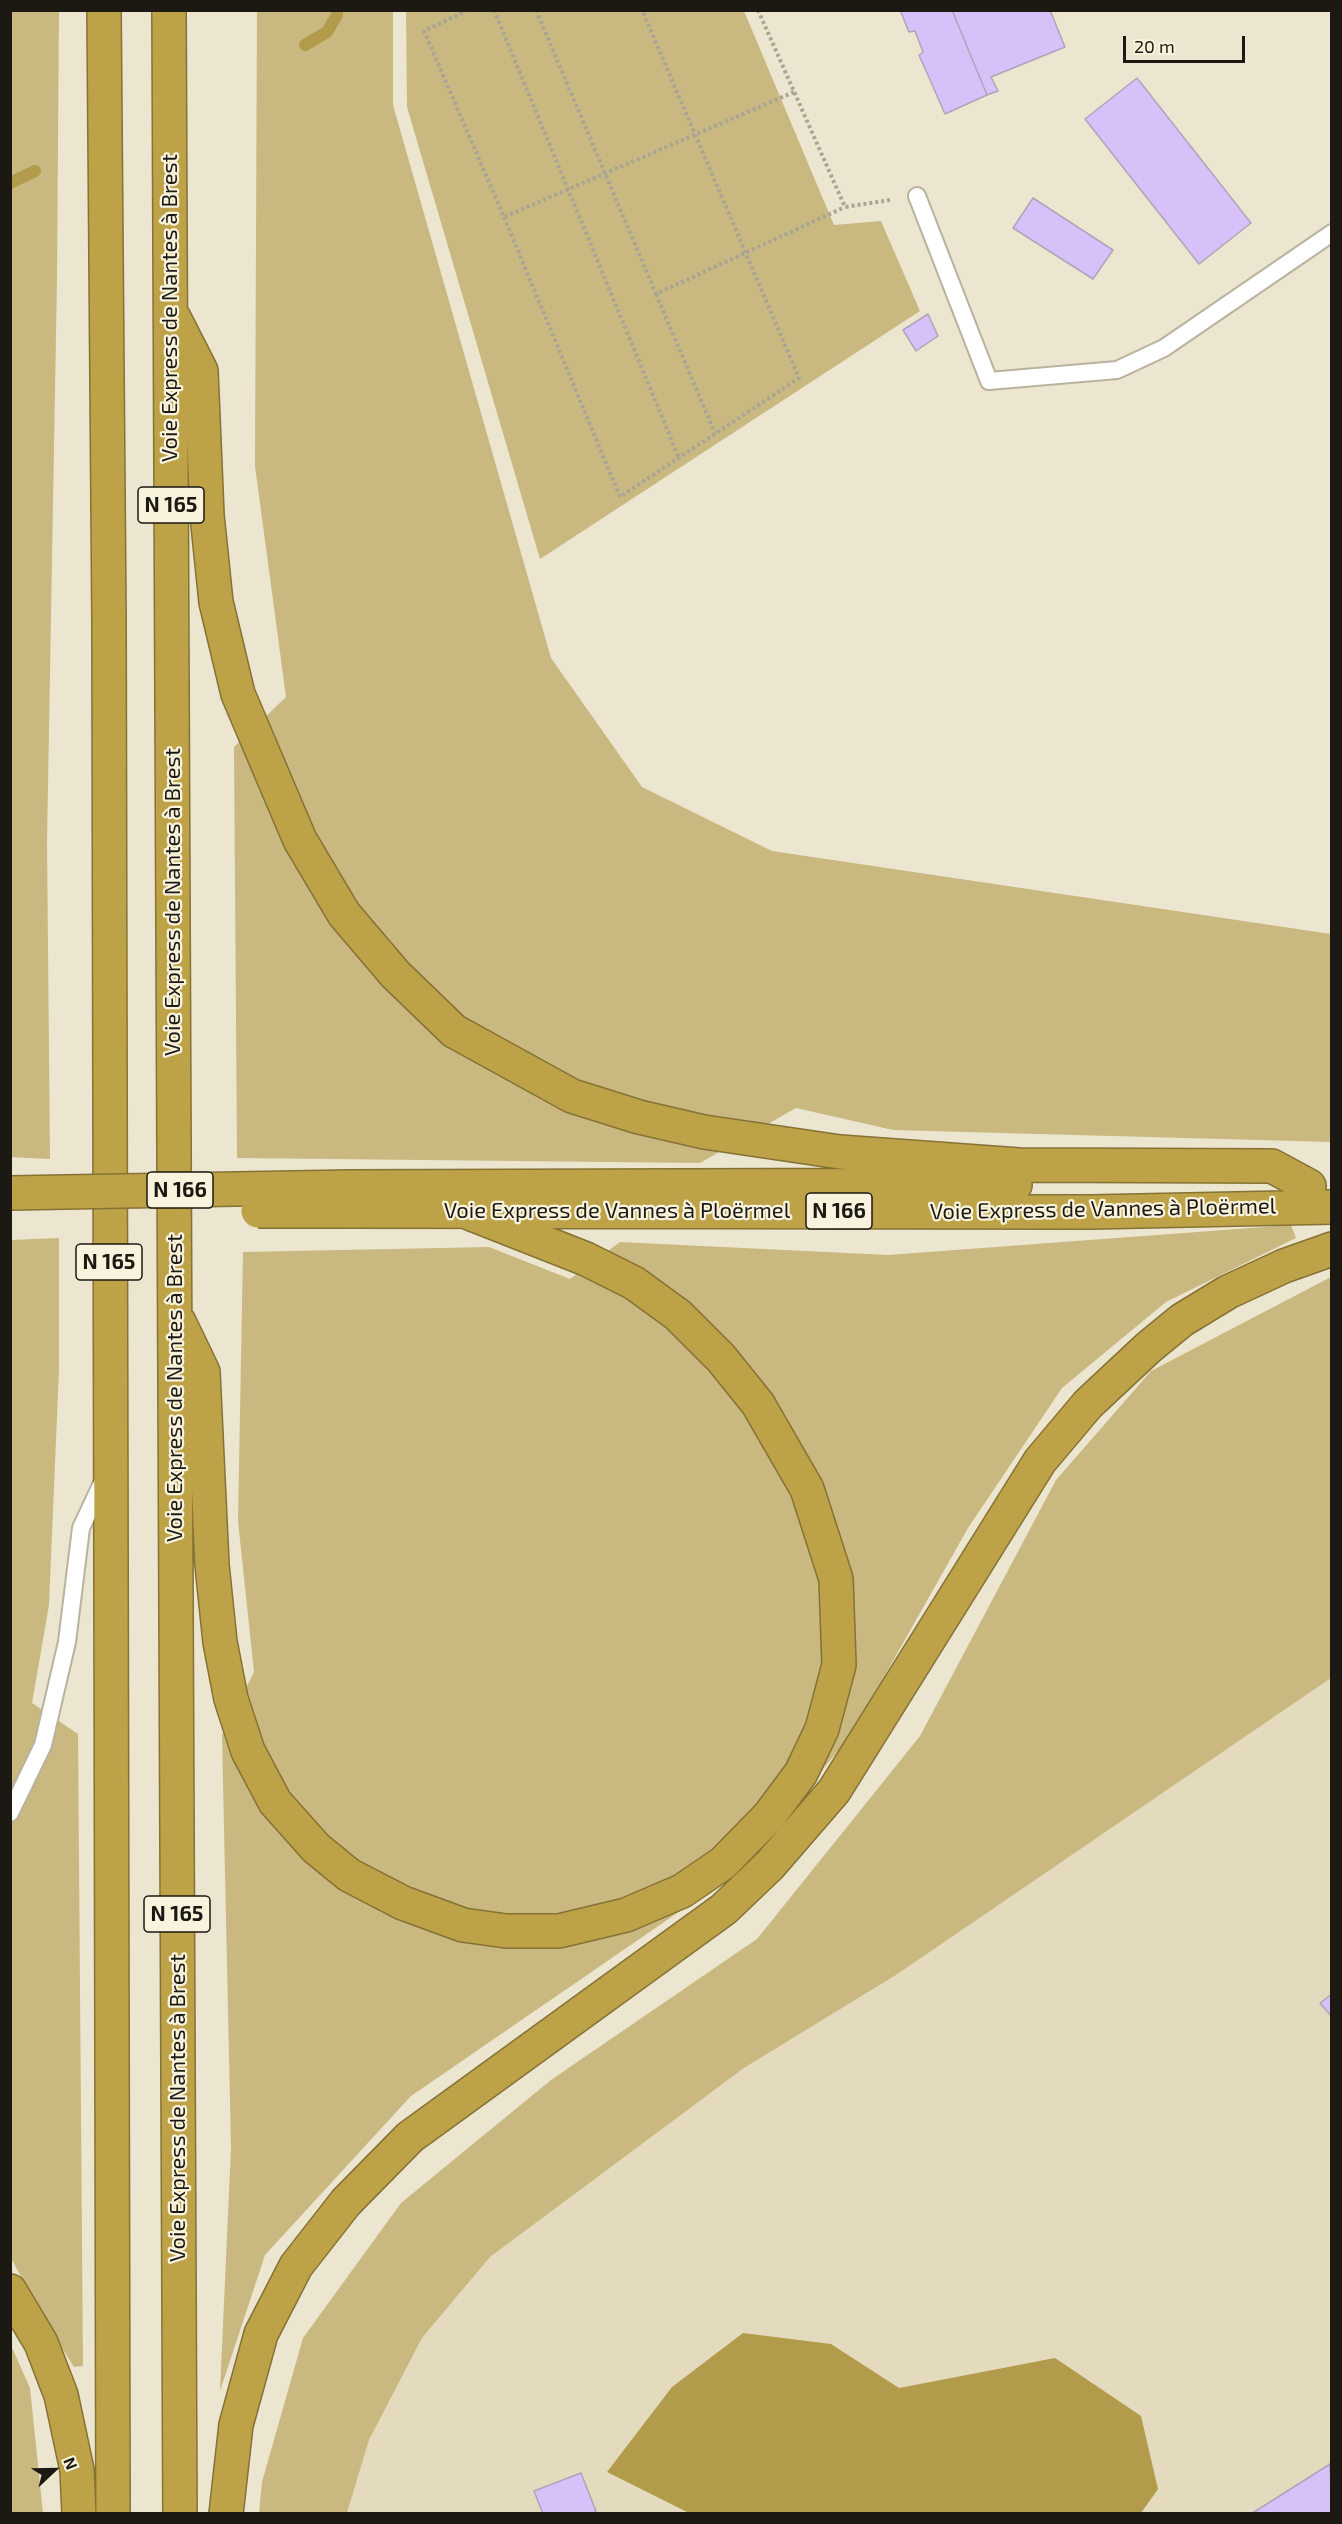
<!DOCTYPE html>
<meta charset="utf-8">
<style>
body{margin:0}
#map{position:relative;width:1342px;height:2524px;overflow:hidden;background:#ece6d1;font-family:"Exo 2",sans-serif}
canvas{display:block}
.frame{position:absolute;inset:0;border:12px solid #1b1911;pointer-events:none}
.north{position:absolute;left:24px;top:2440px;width:60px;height:60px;-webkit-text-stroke:4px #f9f3de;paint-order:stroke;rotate:68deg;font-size:16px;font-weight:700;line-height:24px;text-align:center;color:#1b1911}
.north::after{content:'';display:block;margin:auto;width:21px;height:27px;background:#1b1911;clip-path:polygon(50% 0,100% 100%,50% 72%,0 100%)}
.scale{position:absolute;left:1123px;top:36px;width:122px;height:27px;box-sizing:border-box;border:3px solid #1b1911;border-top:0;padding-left:8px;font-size:18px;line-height:21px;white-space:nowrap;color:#1b1911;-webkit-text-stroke:4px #f9f3de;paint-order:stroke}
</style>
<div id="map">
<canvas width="1342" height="2524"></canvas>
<div class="frame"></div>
<div class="north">N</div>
<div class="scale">20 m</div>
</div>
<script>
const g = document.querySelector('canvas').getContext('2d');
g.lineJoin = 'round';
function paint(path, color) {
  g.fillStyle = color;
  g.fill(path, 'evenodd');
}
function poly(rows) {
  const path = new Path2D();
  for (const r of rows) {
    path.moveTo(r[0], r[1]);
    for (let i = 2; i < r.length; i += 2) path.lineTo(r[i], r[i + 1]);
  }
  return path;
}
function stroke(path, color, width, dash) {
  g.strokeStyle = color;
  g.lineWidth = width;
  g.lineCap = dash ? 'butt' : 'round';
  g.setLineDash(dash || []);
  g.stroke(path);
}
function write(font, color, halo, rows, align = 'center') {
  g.font = font + ' "Exo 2",sans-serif';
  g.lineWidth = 4.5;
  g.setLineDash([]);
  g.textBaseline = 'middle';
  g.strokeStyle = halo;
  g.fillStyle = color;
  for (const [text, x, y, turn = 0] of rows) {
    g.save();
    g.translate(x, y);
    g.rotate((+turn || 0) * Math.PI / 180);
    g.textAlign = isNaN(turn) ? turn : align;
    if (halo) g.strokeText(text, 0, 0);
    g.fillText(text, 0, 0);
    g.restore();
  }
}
paint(poly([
 [1331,1678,1331,2513,347,2514,369,2440,422,2338,490,2257,744,2068,896,1975]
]), '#e4dbbf');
paint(poly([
 [59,11,57,277,47,842,50,1159,10,1157,10,11],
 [257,11,393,11,393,105,551,658,642,787,772,851,1331,934,1331,1142,893,1130,796,1108,700,1163,237,1158,234,747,286,697,255,466],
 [406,11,744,11,834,225,881,221,920,311,540,559,407,107],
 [1291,1225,1296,1238,1166,1302,1062,1388,968,1528,850,1737,734,1874,411,2096,265,2255,220,2391,231,2148,222,1735,254,1672,238,1521,243,1252,489,1247,570,1279,620,1242,888,1255],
 [59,1238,59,1369,49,1605,32,1703,78,1734,83,2366,74,2367,40,2313,11,2258,10,1240],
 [1331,1277,1331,1678,896,1975,744,2068,490,2257,422,2338,369,2440,347,2513,259,2513,262,2482,303,2338,401,2203,551,2080,757,1939,920,1736,1056,1480,1151,1371],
 [10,2343,30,2388,43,2513,11,2513]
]), '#c9b880');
paint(poly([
 [743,2333,831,2344,899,2388,1055,2358,1141,2416,1158,2489,1141,2513,691,2514,607,2472,672,2387]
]), '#b39b4c');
stroke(poly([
 [305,45,327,32,337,15,337,10],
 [10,183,35,171]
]), '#b39b4c', 12);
const building = poly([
 [900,10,952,10,987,95,945,114,919,55,923,52,915,31,909,32,900,10],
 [952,10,1050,10,1065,47,991,77,998,91,987,95,952,10],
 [1137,78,1251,223,1199,264,1085,119,1137,78],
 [1033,198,1113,250,1093,279,1013,228,1033,198],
 [928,314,938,336,916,351,903,330,928,314],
 [1332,1994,1332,2017,1320,2003,1332,1994],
 [1330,2464,1332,2514,1251,2514,1330,2464],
 [581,2473,596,2511,592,2514,543,2514,534,2491,581,2473]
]);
paint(building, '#d8c0f9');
stroke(building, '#ada5b8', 1.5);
const lane = poly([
 [917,196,989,381,1117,370,1164,348,1332,233],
 [10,1813,43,1745,67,1642,81,1528,104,1479]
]);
const highway = poly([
 [104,10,109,622,113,2514],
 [169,10,180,2514],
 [174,318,201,371,207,515,216,602,238,694,300,840,344,914,395,974,454,1031,572,1096,639,1117,704,1132,840,1152,1019,1165,1272,1166,1309,1186],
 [350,1187,1015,1185],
 [347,1211,1092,1212,1332,1207],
 [179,1322,203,1372,212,1565,220,1642,231,1699,248,1751,275,1802,316,1848,349,1875,403,1903,463,1925,506,1931,559,1931,626,1915,682,1891,723,1863,769,1816,801,1773,822,1729,839,1665,836,1579,807,1489,758,1404,721,1358,678,1315,634,1283,586,1259,464,1211],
 [10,2291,41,2343,61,2395,77,2470,79,2514],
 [226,2514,236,2425,261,2334,296,2266,346,2202,410,2137,724,1909,770,1865,834,1791,1040,1461,1088,1404,1149,1347,1182,1320,1228,1292,1284,1266,1332,1249]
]);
stroke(lane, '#b8b29e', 20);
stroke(highway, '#857235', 36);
stroke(poly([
 [468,10,424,31,504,217,794,92],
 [494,10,679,458],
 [536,10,656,294,845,207],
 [758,10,845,207,890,200],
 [504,217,620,497,799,378,642,10],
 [656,294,715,433]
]), '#a9a594', 4, [3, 3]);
stroke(lane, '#fff', 16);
stroke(highway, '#bea248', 33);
const highwayBridge = poly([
 [10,1193,350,1187],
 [258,1211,347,1211]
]);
stroke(highwayBridge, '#857235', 36, []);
stroke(highwayBridge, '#bea248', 33);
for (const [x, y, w] of [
 [171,505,66],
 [180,1190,66],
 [839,1211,66],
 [109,1262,66],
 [177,1914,66]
]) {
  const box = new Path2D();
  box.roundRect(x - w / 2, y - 18, w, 36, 4.5);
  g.fillStyle = '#f9f3de';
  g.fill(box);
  stroke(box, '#1b1911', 1.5);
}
write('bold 21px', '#1b1911', null, [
 ["N 165",171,505],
 ["N 166",180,1190],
 ["N 166",839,1211],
 ["N 165",109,1262],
 ["N 165",177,1914]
]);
write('22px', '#1b1911', '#f9f3de', [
 ["Voie Express de Nantes à Brest",170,308,-90],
 ["Voie Express de Nantes à Brest",173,902,-90],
 ["Voie Express de Vannes à Ploërmel",1103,1209,-1],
 ["Voie Express de Vannes à Ploërmel",617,1211],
 ["Voie Express de Nantes à Brest",175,1388,-90],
 ["Voie Express de Nantes à Brest",178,2108,-90]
]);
</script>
